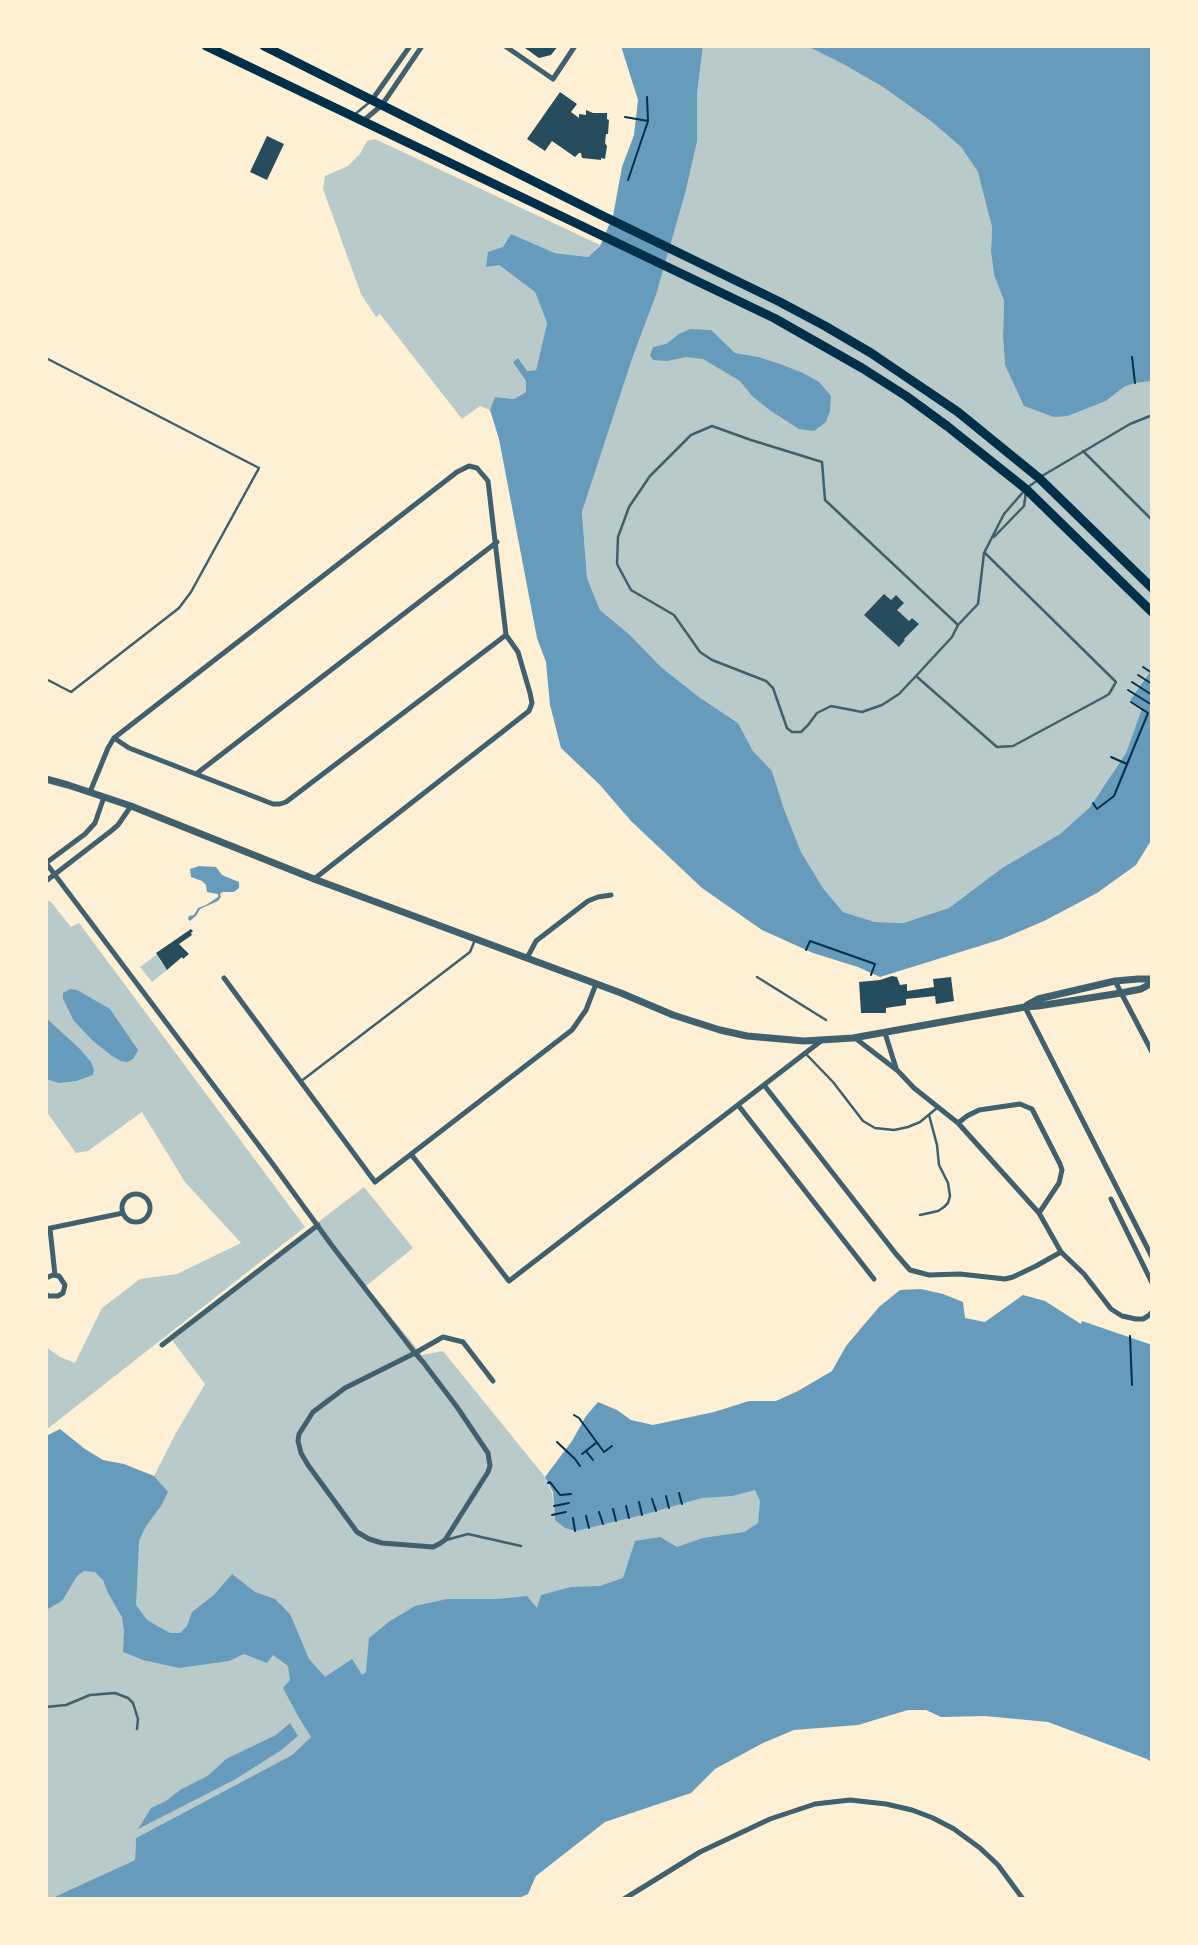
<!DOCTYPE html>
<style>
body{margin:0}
#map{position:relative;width:1198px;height:1945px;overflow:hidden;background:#fdf0d5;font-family:Quicksand,sans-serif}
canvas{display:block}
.frame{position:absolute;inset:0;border:48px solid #fdf0d5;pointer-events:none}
</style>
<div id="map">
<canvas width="1198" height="1945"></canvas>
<div class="frame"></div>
</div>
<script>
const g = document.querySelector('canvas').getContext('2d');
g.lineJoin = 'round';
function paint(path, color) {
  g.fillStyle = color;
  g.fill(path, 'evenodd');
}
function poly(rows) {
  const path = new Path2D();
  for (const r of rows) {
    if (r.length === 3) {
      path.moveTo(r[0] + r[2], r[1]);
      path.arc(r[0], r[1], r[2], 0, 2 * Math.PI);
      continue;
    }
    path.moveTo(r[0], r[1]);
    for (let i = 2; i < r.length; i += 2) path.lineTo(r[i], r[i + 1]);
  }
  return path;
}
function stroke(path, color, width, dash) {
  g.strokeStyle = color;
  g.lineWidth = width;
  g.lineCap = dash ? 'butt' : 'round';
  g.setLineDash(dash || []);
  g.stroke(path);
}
paint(poly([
 [703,46,807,46,843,64,883,87,932,122,961,147,978,172,985,195,992,227,991,251,994,275,1004,301,1003,337,1005,365,1016,384,1068,416,1106,401,1124,387,1135,383,1152,381,1152,675,1148,673,1130,700,1142,708,1126,753,1090,807,1060,834,1002,868,949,908,903,923,875,922,843,912,823,888,801,852,784,809,772,771,753,751,738,723,699,697,661,667,630,635,600,610,587,578,582,512,632,359,656,295,685,194,697,142,697,94],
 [375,139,600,245,588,257,555,253,511,234,499,265,535,292,547,323,536,370,527,371,526,392,514,399,495,397,490,410,480,406,462,419,380,314,376,317,361,294,323,189,325,176,348,166,360,154,367,141],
 [46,900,51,902,71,927,79,923,305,1227,46,1430,46,1347,60,1357,75,1363,102,1308,140,1279,177,1274,241,1243,185,1182,142,1112,88,1151,76,1153,46,1111],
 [156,955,159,956,159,959,167,970,152,982,140,967],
 [364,1187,413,1248,366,1286,422,1355,443,1351,545,1477,552,1493,555,1520,574,1531,719,1493,755,1489,761,1500,758,1523,745,1532,678,1562,538,1609,311,1737,292,1755,136,1838,135,1860,50,1899,46,1899,46,1446,152,1480,176,1433,205,1384,169,1336]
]), '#b9caca');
paint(poly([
 [621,46,703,46,697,94,697,142,685,194,656,295,632,359,582,512,587,578,600,610,630,635,661,667,699,697,738,723,753,751,772,771,784,809,801,852,823,888,843,912,875,922,903,923,949,908,1002,868,1060,834,1090,807,1126,753,1142,708,1130,700,1149,673,1152,675,1152,839,1136,865,1097,893,1044,921,1002,939,880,977,858,967,813,953,762,930,702,888,631,821,600,785,561,748,550,705,546,662,537,638,499,439,490,410,495,397,514,399,526,392,526,381,513,362,518,358,527,371,536,370,547,323,535,292,499,265,486,267,488,252,503,247,511,234,555,253,588,257,600,246,613,216,622,167,634,135,638,100],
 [807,46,1149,46,1152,52,1152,381,1135,383,1124,387,1106,401,1068,416,1054,417,1024,406,1005,365,1003,337,1004,301,994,275,991,251,992,227,978,172,961,147,932,122,883,87,843,64],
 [690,329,711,330,735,353,758,357,780,364,803,373,819,382,831,396,830,411,826,422,814,431,799,429,771,411,752,396,740,381,703,359,686,357,667,361,653,360,650,355,653,347,666,344,679,334],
 [199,866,216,867,222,875,239,882,239,888,234,892,223,892,220,894,221,897,218,901,200,909,196,916,190,921,188,919,189,916,194,915,198,908,206,905,218,897,218,894,207,892,206,885,202,881,191,877,190,869],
 [70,989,77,990,110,1009,138,1050,133,1059,127,1062,121,1061,112,1056,93,1041,74,1021,63,999,63,993],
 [46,1018,80,1049,91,1062,94,1070,93,1075,76,1081,59,1083,46,1079],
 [921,1289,943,1294,963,1302,965,1318,985,1322,1023,1295,1045,1301,1081,1324,1082,1321,1152,1345,1152,1763,1147,1759,1048,1722,985,1716,941,1717,926,1710,908,1710,858,1725,794,1730,763,1743,715,1769,691,1793,605,1822,536,1876,528,1894,517,1899,50,1899,135,1860,136,1838,292,1755,311,1737,298,1716,283,1688,290,1680,288,1666,273,1655,267,1663,244,1654,229,1661,179,1668,143,1660,123,1652,124,1631,122,1617,108,1593,103,1580,95,1572,84,1571,77,1576,62,1601,46,1610,46,1436,60,1429,85,1449,103,1460,124,1464,154,1476,168,1492,161,1506,146,1526,139,1541,136,1605,147,1620,170,1633,180,1633,187,1626,192,1612,214,1595,232,1574,255,1592,275,1599,290,1614,309,1659,325,1677,352,1659,362,1675,366,1672,369,1638,390,1621,415,1606,447,1599,498,1599,527,1596,537,1608,541,1595,571,1587,600,1586,623,1578,635,1541,660,1537,677,1547,703,1538,744,1532,758,1523,760,1501,755,1490,732,1496,702,1498,646,1514,576,1531,565,1528,555,1520,553,1492,545,1477,572,1441,586,1416,598,1402,617,1410,631,1420,653,1425,714,1412,749,1401,776,1401,798,1391,832,1371,846,1346,879,1307,900,1290],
 [290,1723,298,1736,280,1751,234,1780,138,1829,151,1808,166,1801,180,1790,209,1775,226,1759,276,1735]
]), '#669bbc');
paint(poly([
 [526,46,558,46,551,55,539,58,525,48],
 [560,92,577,104,571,112,579,118,579,114,586,115,586,110,593,113,607,113,607,119,609,120,608,134,606,134,605,143,607,146,605,159,601,158,601,160,582,158,581,153,579,153,575,157,552,141,545,151,527,139],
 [267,136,284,144,267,180,250,172],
 [884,594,891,600,896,595,904,603,897,610,909,621,912,618,919,624,904,639,905,640,899,647,864,615],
 [191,929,193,931,191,933,192,935,179,944,189,954,183,959,182,957,167,970,156,953],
 [892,976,897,977,900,985,907,984,907,991,934,987,933,979,951,977,954,1001,936,1004,935,996,906,999,906,1005,886,1008,886,1013,861,1013,859,982,880,980]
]), '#264d5e');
stroke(poly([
 [625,117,648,121],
 [628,180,648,121,647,97],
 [1132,357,1135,383],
 [1143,667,1152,673],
 [1138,675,1152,684],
 [1132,682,1152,695],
 [1128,690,1152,705],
 [1111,757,1127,764],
 [1093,803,1097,809,1114,796,1148,713,1131,702],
 [806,950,810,941,875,964,871,975],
 [1130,1336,1132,1385],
 [574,1415,579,1418,604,1452,612,1446],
 [557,1442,575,1459,580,1466],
 [586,1451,593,1460],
 [582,1454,596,1443],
 [548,1483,550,1482,560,1495,571,1494],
 [679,1493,682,1504],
 [666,1496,669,1508],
 [652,1499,656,1511],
 [639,1502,642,1515],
 [554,1506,569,1503],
 [626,1506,629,1518],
 [613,1509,616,1521],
 [599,1512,603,1524],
 [552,1515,566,1512],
 [586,1516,589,1528],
 [573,1518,575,1531]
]), '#003049', 2);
stroke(poly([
 [354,115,371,101],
 [46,358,259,468,191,592,179,608,71,692,46,679],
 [1083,451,1152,520],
 [1042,476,1130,424,1150,416,1152,417],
 [1028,487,1038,480],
 [994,537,1024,506,1026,492],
 [958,625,825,500,822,462,751,440,712,426,691,435,650,476,629,507,618,537,617,564,631,590,674,615,700,652,712,660,766,681,773,688,787,728,792,732,801,732,808,725,817,713,831,706,862,712,882,705,899,694,916,676,952,637,958,625,978,604,984,553,1004,514,1024,491],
 [916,676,997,747,1013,746,1104,697,1109,694,1116,682,985,553],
 [757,977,826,1020],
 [806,1054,833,1082,863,1121,875,1128,894,1130,908,1127,920,1122,937,1108],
 [300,1082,470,952,475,940],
 [920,1215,938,1211,944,1207,948,1203,950,1196,948,1183,939,1165,937,1145,929,1115],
 [446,1540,468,1534,521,1546],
 [46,1707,66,1705,90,1695,115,1693,128,1698,133,1703,138,1719,137,1729]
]), '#3f606c', 2.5);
stroke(poly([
 [505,46,553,79,575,46],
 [372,100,410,46],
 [363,121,382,105,422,46],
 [114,738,129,748,273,804,280,804,286,802,506,635],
 [196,774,497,542],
 [90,792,108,748,114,738,457,472,469,466,477,468,488,481,506,635,518,652,530,693,532,703,529,711,314,879],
 [46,863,272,1163,333,1247,415,1353,423,1362,457,1407,488,1453,490,1466,488,1472,445,1540,439,1544,433,1547,382,1543,369,1539,357,1532,308,1465,301,1453,298,1441,299,1434,313,1412,345,1388,415,1353,443,1337,463,1342,493,1381],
 [46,863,85,834,95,823,104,797],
 [46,881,111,831,118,825,131,806],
 [527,958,536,941,588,901,598,897,611,895],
 [224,978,375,1182,572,1030,586,1010,596,984],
 [1115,981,1152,1052],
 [1025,1007,1152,1257],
 [885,1033,896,1068],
 [855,1038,898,1071,914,1088,958,1123,1039,1213,1061,1252,1084,1274,1111,1309,1122,1316,1136,1319,1143,1319,1148,1316,1152,1312],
 [764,1085,896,1254,910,1270,929,1275,960,1274,1005,1279,1013,1277,1036,1266,1061,1252],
 [738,1105,874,1279],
 [958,1123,967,1116,979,1110,1020,1104,1032,1109,1060,1164,1062,1170,1059,1183,1039,1213],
 [411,1154,509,1281,821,1041],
 [136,1208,14],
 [1111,1199,1152,1283],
 [46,1229,123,1213],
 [50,1229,55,1275],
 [46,1278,53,1275,59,1276,65,1285,63,1293,58,1296,49,1296,46,1294],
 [162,1345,318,1225],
 [624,1899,700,1852,770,1819,815,1804,850,1800,886,1804,912,1810,933,1818,954,1829,980,1848,998,1865,1023,1899]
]), '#3f606c', 5);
stroke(poly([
 [46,779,68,785,131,806,314,879,621,993,673,1015,720,1030,747,1036,804,1041,853,1038,1025,1007,1038,1006,1121,993,1141,989,1152,983],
 [1027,1005,1038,999,1115,981,1138,979,1152,979]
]), '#3f606c', 7);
stroke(poly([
 [206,46,680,273,774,318,862,368,906,396,947,426,1026,489,1152,612],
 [264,46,601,215,780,302,825,326,871,353,958,412,1039,478,1152,588]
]), '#003049', 9);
</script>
